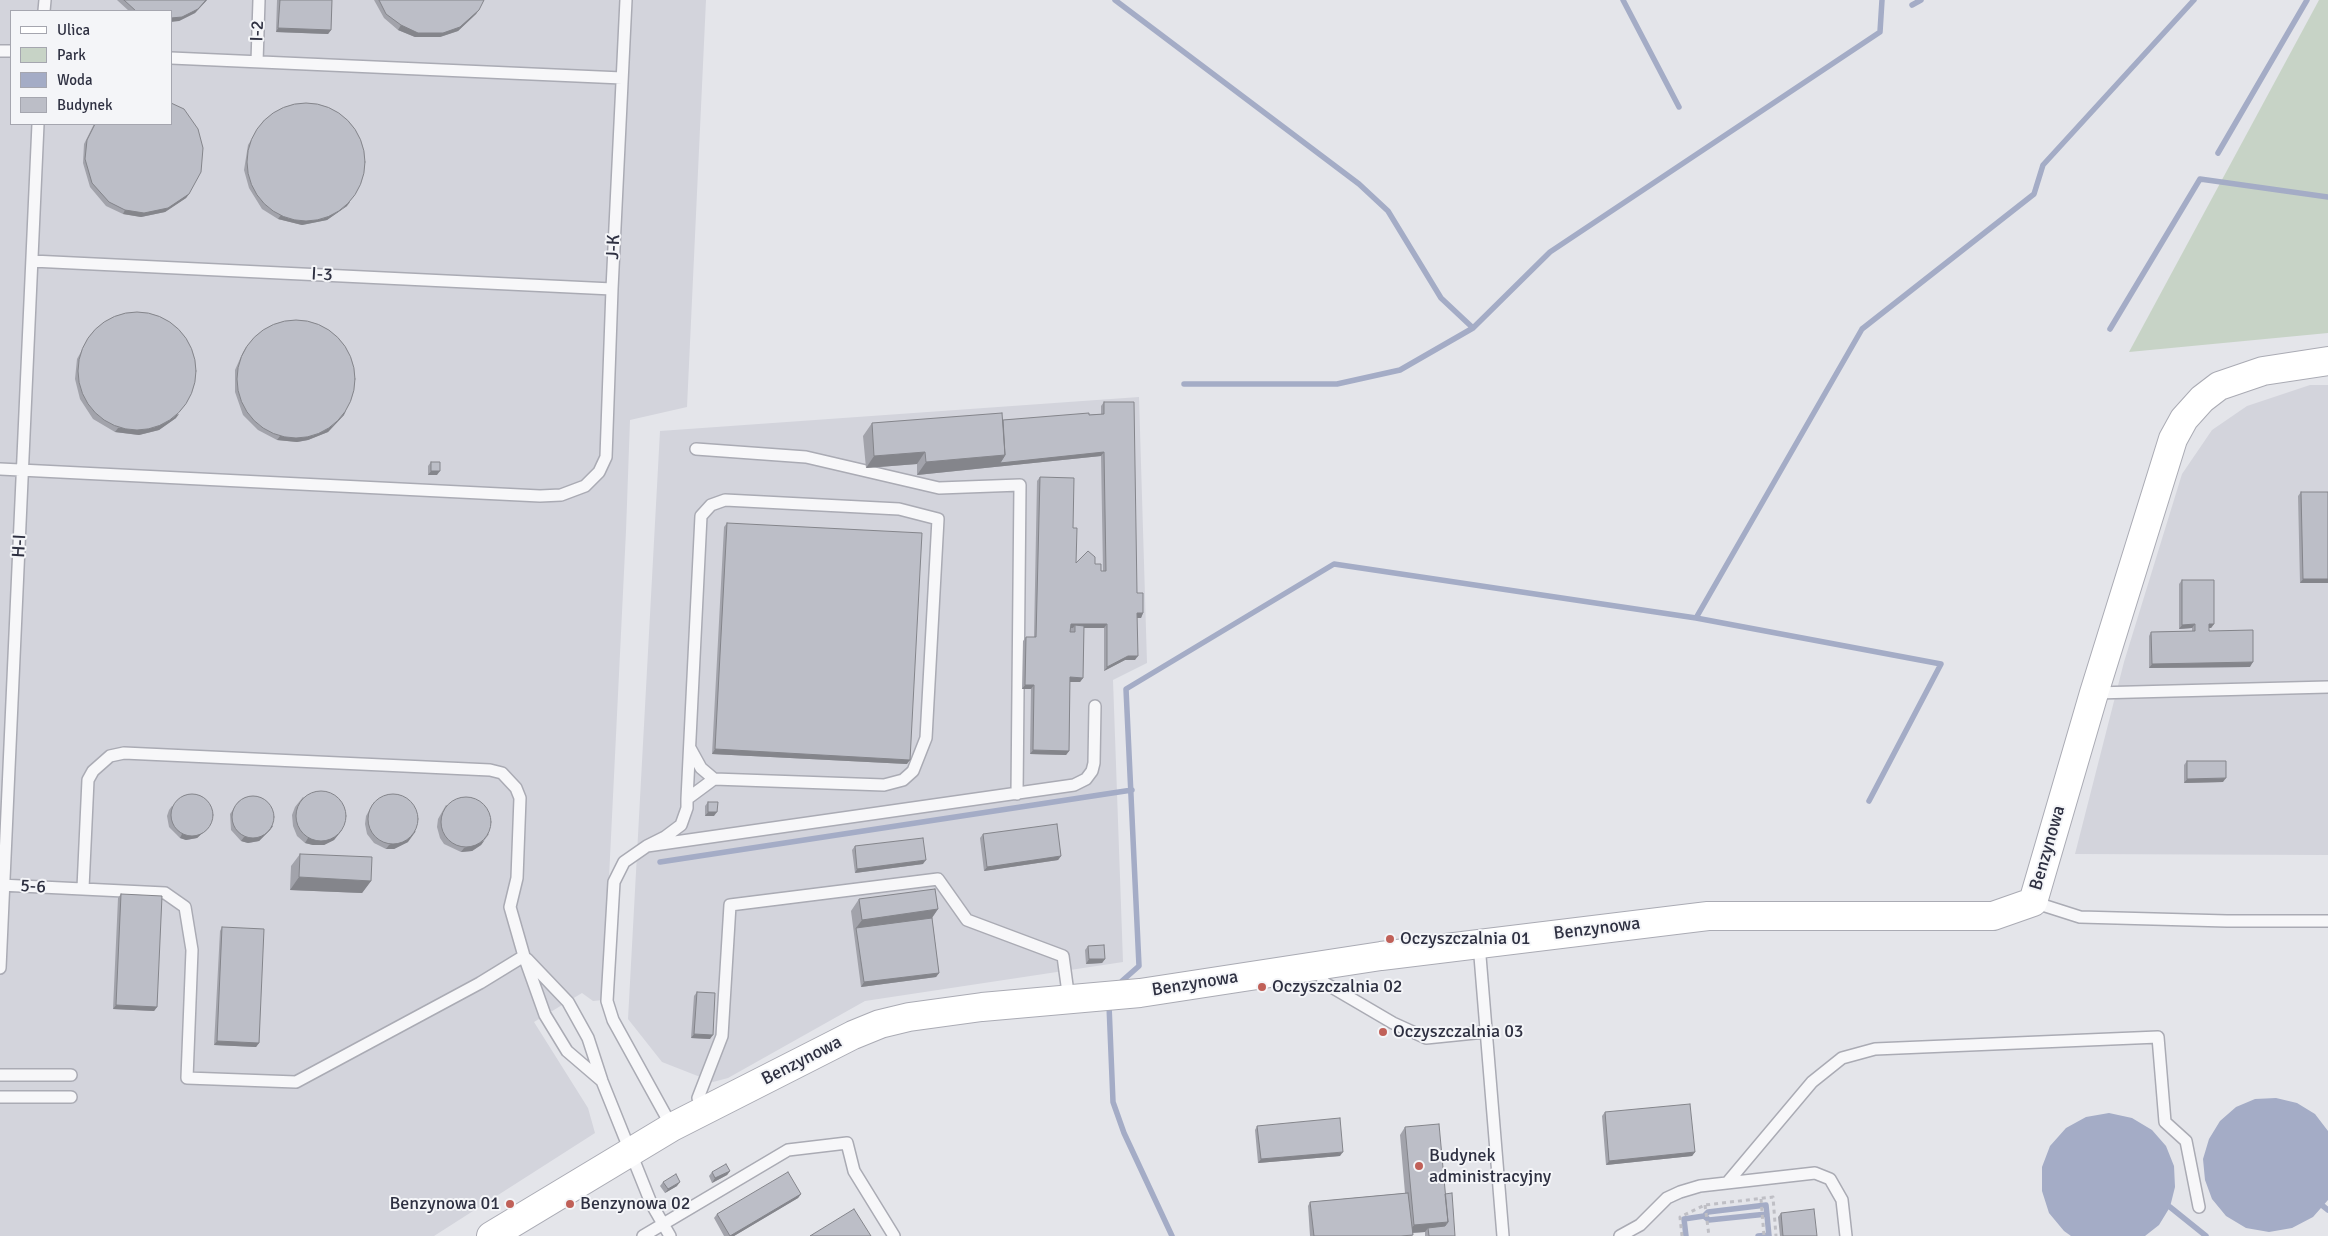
<!DOCTYPE html>
<style>
body{margin:0}
#map{position:relative;width:2328px;height:1236px;overflow:hidden;background:#e4e5ea;font-family:Signika,sans-serif}
canvas{display:block}
.legend{position:absolute;left:10px;top:10px;width:162px;height:115px;box-sizing:border-box;background:#f4f5f8;border:1px solid #a5a6af;margin:0;padding:6px 9px;list-style:none;font-size:15px;color:#2e3041}
.legend li{display:flex;align-items:center;gap:10px;height:25px}
.legend b{width:25px;border:1px solid #a5a6af}
</style>
<div id="map">
<canvas width="2328" height="1236"></canvas>
<ul class="legend">
<li><b style="height:6px;background:#fff"></b>Ulica</li>
<li><b style="height:14px;background:#c7d3c6"></b>Park</li>
<li><b style="height:14px;background:#a4acc6"></b>Woda</li>
<li><b style="height:14px;background:#bcbec7"></b>Budynek</li>
</ul>
</div>
<script>
const g = document.querySelector('canvas').getContext('2d');
g.lineJoin = 'round';
function paint(path, color) {
  g.fillStyle = color;
  g.fill(path, 'evenodd');
}
function poly(rows) {
  const path = new Path2D();
  for (const r of rows) {
    if (r.length === 3) {
      path.moveTo(r[0] + r[2], r[1]);
      path.arc(r[0], r[1], r[2], 0, 2 * Math.PI);
      continue;
    }
    path.moveTo(r[0], r[1]);
    for (let i = 2; i < r.length; i += 2) path.lineTo(r[i], r[i + 1]);
  }
  return path;
}
function stroke(path, color, width, dash) {
  g.strokeStyle = color;
  g.lineWidth = width;
  g.lineCap = dash ? 'butt' : 'round';
  g.setLineDash(dash || []);
  g.stroke(path);
}
function write(font, color, halo, rows, align = 'center') {
  g.font = font + ' Signika,sans-serif';
  g.lineWidth = 4;
  g.setLineDash([]);
  g.textBaseline = 'middle';
  g.strokeStyle = halo;
  g.fillStyle = color;
  for (const [text, x, y, turn = 0] of rows) {
    g.save();
    g.translate(x, y);
    g.rotate((+turn || 0) * Math.PI / 180);
    g.textAlign = isNaN(turn) ? turn : align;
    if (halo) g.strokeText(text, 0, 0);
    g.fillText(text, 0, 0);
    g.restore();
  }
}
paint(poly([
 [0,0,706,0,687,407,630,420,626,531,603,1000,593,1001,582,993,534,1022,588,1108,595,1133,434,1236,0,1236],
 [11,11,171,11,171,124,11,124],
 [2310,385,2328,385,2328,855,2075,854,2124,662,2182,474,2212,430,2247,406],
 [1139,397,1147,663,1113,680,1123,962,865,1001,728,1078,713,1082,662,1062,628,1019,660,431]
]), '#d3d4dc');
paint(poly([
 [2319,0,2328,0,2328,333,2129,352]
]), '#c7d3c6');
paint(poly([
 [2276,1098,2297,1103,2315,1114,2328,1131,2328,1200,2313,1217,2292,1228,2269,1232,2246,1228,2226,1216,2212,1199,2205,1180,2203,1159,2209,1139,2220,1121,2236,1107,2255,1099],
 [2109,1113,2132,1118,2152,1130,2166,1146,2174,1166,2175,1187,2170,1207,2159,1225,2145,1236,2071,1236,2064,1231,2049,1213,2042,1191,2042,1167,2050,1146,2066,1128,2086,1117]
]), '#a4acc6');
stroke(poly([
 [1115,0,1359,184,1388,211,1441,298,1473,328],
 [1623,0,1679,107],
 [1912,5,1921,0],
 [2218,153,2307,0],
 [2110,329,2200,179,2328,197],
 [1184,384,1337,384,1400,370,1473,328,1550,252,1880,32,1882,0],
 [1696,618,1941,664,1869,801],
 [660,862,1132,790],
 [1122,981,1139,966,1126,689,1334,564,1696,618,1862,329,2034,194,2043,165,2194,0],
 [1109,1005,1113,1102,1124,1133,1172,1236],
 [2323,1206,2328,1210],
 [2170,1207,2206,1236],
 [1704,1216,1709,1220,1767,1214],
 [1686,1236,1684,1219,1704,1216,1708,1212,1766,1205,1769,1236],
 [1758,1236,1769,1235]
]), '#a4acc6', 5.5);
const lane = poly([
 [44,11,45,0],
 [0,51,11,51],
 [171,58,622,78],
 [257,62,259,0],
 [32,261,612,289],
 [696,449,806,457,939,488,1020,485,1017,794],
 [0,469,540,496,561,495,585,486,599,472,606,457,612,289,626,0],
 [2095,693,2328,687],
 [687,799,714,779],
 [647,846,665,837,681,825,687,808,687,799,701,516,711,505,725,500,899,509,938,519,926,738,913,771,903,780,884,785,714,779,701,768,690,748],
 [0,885,165,893,185,907,192,950,187,1078,296,1082,480,983,524,956],
 [83,888,88,780,93,771,110,756,124,753,490,770,502,773,516,788,520,798,517,878,510,907,524,956,545,1015,567,1051,602,1081],
 [2033,902,2080,917,2227,921,2328,921],
 [1479,944,1503,1236],
 [527,959,568,1002,588,1038,602,1081,651,1203,670,1236],
 [1321,965,1323,982,1393,1023,1426,1038,1485,1032],
 [0,968,38,124],
 [0,1075,71,1075],
 [0,1097,71,1097],
 [706,1111,698,1098,722,1036,730,905,938,879,967,920,1063,956,1069,1000],
 [672,1127,613,1020,607,1001,614,882,624,862,647,846,1074,785,1086,779,1092,771,1094,763,1095,706],
 [1727,1183,1812,1082,1842,1058,1875,1049,2158,1037,2165,1122,2186,1141,2199,1207],
 [643,1236,788,1150,847,1143,854,1171,894,1236],
 [1620,1236,1640,1225,1667,1198,1680,1192,1700,1186,1815,1173,1830,1179,1842,1200,1846,1236]
]);
const secondary = poly([
 [491,1236,672,1127,853,1035,880,1024,909,1017,982,1007,1140,993,1381,956,1708,916,1993,916,2033,902,2094,693,2173,439,2184,419,2202,399,2219,386,2263,371,2328,361]
]);
stroke(lane, '#aaabb4', 14);
stroke(secondary, '#aaabb4', 30);
stroke(poly([
 [1761,1199,1764,1236],
 [1705,1205,1709,1236],
 [1682,1236,1680,1217,1705,1205,1773,1197,1776,1236]
]), '#bfbfc5', 3, [4, 4]);
stroke(lane, '#f7f7f9', 11);
stroke(secondary, '#fff', 28);
paint(poly([
 [117,0,207,0,195,13,179,21,171,11,129,11],
 [277,0,332,0,331,30,328,34,276,32],
 [374,0,484,0,476,14,458,31,440,37,415,37,398,30,384,18],
 [264,120,347,206,327,220,302,225,278,219,262,209,249,188,244,170,248,145],
 [94,124,171,124,189,194,186,198,165,212,141,217,123,214,106,206,90,187,83,163,84,144],
 [91,334,176,418,159,430,139,435,115,432,93,419,80,399,75,379,77,359],
 [246,347,344,415,328,432,308,440,297,442,277,440,258,430,243,415,235,392,235,370,243,352],
 [1104,402,1137,593,1143,613,1141,618,1137,618,1135,660,1125,660,1104,671,1104,628,1084,628,1083,678,1080,682,1070,682,1069,751,1066,755,1030,754,1031,689,1022,689,1023,641,1026,637,1034,637,1037,481,1040,477,1073,528,1076,563,1095,564,1101,571,1103,571,1101,456,917,475,917,464,866,468,863,436,872,423,1003,420,1101,414,1101,406],
 [431,462,437,475,428,475,428,466],
 [2301,492,2328,492,2328,583,2300,583,2298,496],
 [727,523,907,764,712,754,724,527],
 [2182,580,2214,624,2211,628,2209,628,2209,631,2250,667,2149,668,2149,636,2151,632,2192,631,2192,628,2179,629,2179,584],
 [2187,761,2223,782,2184,783,2184,765],
 [303,797,342,830,334,840,324,845,313,845,305,843,297,836,293,826,292,815,295,807],
 [239,801,273,826,270,830,259,841,248,843,241,841,231,830,230,814],
 [374,802,408,842,394,849,386,849,374,843,367,834,365,824,366,816],
 [708,802,714,816,705,816,705,806],
 [446,805,489,834,481,845,472,851,461,852,444,844,440,838,437,827,438,819],
 [172,806,208,828,197,838,186,840,180,838,169,827,167,816,169,810],
 [983,834,1061,856,1058,860,984,871,980,838],
 [855,846,923,864,855,873,852,850],
 [300,854,371,881,362,893,290,890,291,866],
 [121,894,157,1007,154,1011,113,1009,118,898],
 [859,899,938,909,932,918,939,973,936,977,861,987,851,911],
 [222,927,259,1043,256,1047,214,1045,220,931],
 [1088,946,1105,959,1102,963,1086,964,1085,950],
 [697,992,710,1039,691,1038,694,996],
 [1605,1112,1695,1152,1692,1156,1606,1165,1602,1116],
 [1257,1126,1340,1156,1258,1163,1255,1130],
 [1405,1127,1445,1194,1455,1236,1425,1236,1425,1232,1413,1233,1412,1236,1310,1236,1308,1206,1310,1202,1405,1193,1400,1135],
 [730,1171,727,1175,712,1183,709,1176,712,1172],
 [663,1182,677,1186,665,1193,660,1186],
 [801,1194,798,1198,734,1236,724,1236,714,1218,717,1214],
 [1781,1213,1817,1236,1780,1236,1778,1217]
]), '#a2a3ab');
paint(poly([
 [206,0,207,0,195,13,179,21,171,22,171,18],
 [479,10,476,14,458,31,440,37,415,37,398,30,401,25],
 [278,28,331,30,328,34,276,32],
 [189,194,186,198,165,212,141,217,123,214,125,210],
 [350,202,347,206,327,220,302,225,278,219,281,215],
 [346,411,344,415,328,432,308,440,297,442,277,440,280,436],
 [179,414,176,418,159,430,139,435,115,432,118,428],
 [925,452,917,464,866,468,874,456],
 [1104,452,1101,456,917,475,926,462,1005,455],
 [431,471,440,471,437,475,428,475],
 [2303,579,2328,579,2328,583,2300,583],
 [1137,613,1143,613,1141,618,1134,618],
 [1071,624,1107,624,1104,628,1075,628,1075,625,1073,628,1068,628],
 [2195,624,2192,628,2179,629,2182,625],
 [2209,624,2214,624,2211,628,2206,628],
 [1128,656,1138,656,1135,660,1125,660,1104,671,1107,667],
 [2253,662,2250,667,2149,668,2152,664],
 [1070,677,1083,678,1080,682,1067,682],
 [1025,685,1034,685,1031,689,1022,689],
 [715,749,910,760,907,764,712,754],
 [1033,750,1069,751,1066,755,1030,754],
 [2226,778,2223,782,2184,783,2187,779],
 [708,812,717,812,714,816,705,816],
 [211,823,208,828,197,838,186,840,180,838,182,834],
 [273,826,270,830,259,841,248,843,241,841,244,837],
 [342,830,334,840,324,845,313,845,305,843,308,838],
 [416,831,408,842,394,849,386,849,389,845],
 [484,841,481,845,472,851,461,852,464,848],
 [1061,856,1058,860,984,871,987,867],
 [926,860,923,864,855,873,857,869],
 [299,877,371,881,362,893,290,890],
 [938,909,929,922,856,928,862,920],
 [1089,959,1105,959,1102,963,1086,964],
 [939,973,936,977,861,987,864,982],
 [116,1005,157,1007,154,1011,113,1009],
 [694,1034,713,1035,710,1039,691,1038],
 [217,1041,259,1043,256,1047,214,1045],
 [1343,1152,1340,1156,1258,1163,1261,1159],
 [1695,1152,1692,1156,1606,1165,1609,1161],
 [730,1171,727,1175,712,1183,715,1178],
 [680,1182,677,1186,665,1193,668,1189],
 [801,1194,798,1198,734,1236,730,1236],
 [1448,1222,1442,1230,1428,1228,1425,1232,1408,1233,1414,1225]
]), '#84858b');
const building = poly([
 [124,0,206,0,198,9,182,17,171,18,171,11,136,11,124,0],
 [280,0,332,0,331,30,278,28,280,0],
 [379,0,484,0,479,10,460,27,443,33,418,33,401,25,386,14,379,0],
 [171,103,184,109,198,129,203,148,201,172,189,194,168,208,144,213,125,210,109,202,92,183,85,159,87,140,95,124,171,124,171,103],
 [306,162,59],
 [137,371,59],
 [296,379,59],
 [1104,402,1134,402,1137,593,1143,593,1143,613,1137,613,1138,656,1128,656,1107,667,1107,624,1071,624,1070,632,1075,632,1075,625,1084,626,1083,678,1070,677,1069,751,1033,750,1034,685,1025,685,1026,637,1036,637,1040,477,1074,478,1073,528,1077,528,1076,563,1088,551,1095,557,1095,564,1101,564,1101,571,1106,571,1104,452,1000,463,1005,455,1003,420,1089,413,1089,415,1104,414,1104,402],
 [1002,413,1005,455,926,462,925,452,874,456,872,423,1002,413],
 [431,462,440,462,440,471,431,471,431,462],
 [2301,492,2328,492,2328,579,2303,579,2301,492],
 [727,523,922,533,910,760,715,749,727,523],
 [2182,580,2214,580,2214,624,2209,624,2209,631,2253,630,2253,662,2152,664,2151,632,2195,631,2195,624,2182,625,2182,580],
 [2187,761,2226,761,2226,778,2187,779,2187,761],
 [321,816,25],
 [393,819,25],
 [192,815,21],
 [253,817,21],
 [466,822,25],
 [708,802,718,802,717,812,708,812,708,802],
 [1057,824,1061,856,987,867,983,834,1057,824],
 [923,838,926,860,857,869,855,846,923,838],
 [300,854,372,857,371,881,299,877,300,854],
 [935,889,938,909,862,920,859,899,935,889],
 [121,894,162,896,157,1007,116,1005,121,894],
 [932,918,939,973,864,982,856,928,932,918],
 [222,927,264,929,259,1043,217,1041,222,927],
 [1104,945,1105,959,1089,959,1088,946,1104,945],
 [697,992,715,993,713,1035,694,1034,697,992],
 [1690,1104,1695,1152,1609,1161,1605,1112,1690,1104],
 [1340,1118,1343,1152,1261,1159,1257,1126,1340,1118],
 [1439,1124,1448,1222,1414,1225,1405,1127,1439,1124],
 [726,1164,730,1171,715,1178,712,1172,726,1164],
 [788,1172,801,1194,730,1236,717,1214,788,1172],
 [676,1174,680,1182,668,1189,663,1182,676,1174],
 [1408,1193,1413,1235,1401,1236,1314,1236,1310,1202,1408,1193],
 [1452,1193,1455,1236,1429,1236,1428,1228,1445,1226,1448,1222,1445,1194,1452,1193],
 [854,1209,871,1236,810,1236,854,1209],
 [1814,1209,1817,1236,1783,1236,1781,1213,1814,1209]
]);
paint(building, '#bcbec7');
stroke(building, '#84858b', 1);
for (const [x, y, r, color] of [
 [1390,939,5,"#c06058"],
 [1262,987,5,"#c06058"],
 [1383,1032,5,"#c06058"],
 [1419,1166,5,"#c06058"],
 [510,1204,5,"#c06058"],
 [570,1204,5,"#c06058"]
]) {
  const dot = new Path2D();
  dot.arc(x, y, r, 0, 2 * Math.PI);
  g.fillStyle = color;
  g.fill(dot);
  stroke(dot, '#f4f5f8', 2);
}
write('18px', '#2e3041', '#f4f5f8', [
 ["I-2",258,31,-88],
 ["J-K",614,247,-87],
 ["I-3",322,275,3],
 ["H-I",20,546,-87],
 ["Benzynowa",2048,848,-74],
 ["5-6",33,887,3],
 ["Benzynowa",1597,929,-7],
 ["Benzynowa",1195,984,-9],
 ["Benzynowa",802,1061,-27]
]);
write('18px', '#2e3041', '#f4f5f8', [
 ["Oczyszczalnia 01",1400,939],
 ["Oczyszczalnia 02",1272,987],
 ["Oczyszczalnia 03",1393,1032],
 ["Budynek",1429,1156],
 ["administracyjny",1429,1177],
 ["Benzynowa 01",500,1204,"right"],
 ["Benzynowa 02",580,1204]
], 'left');
</script>
